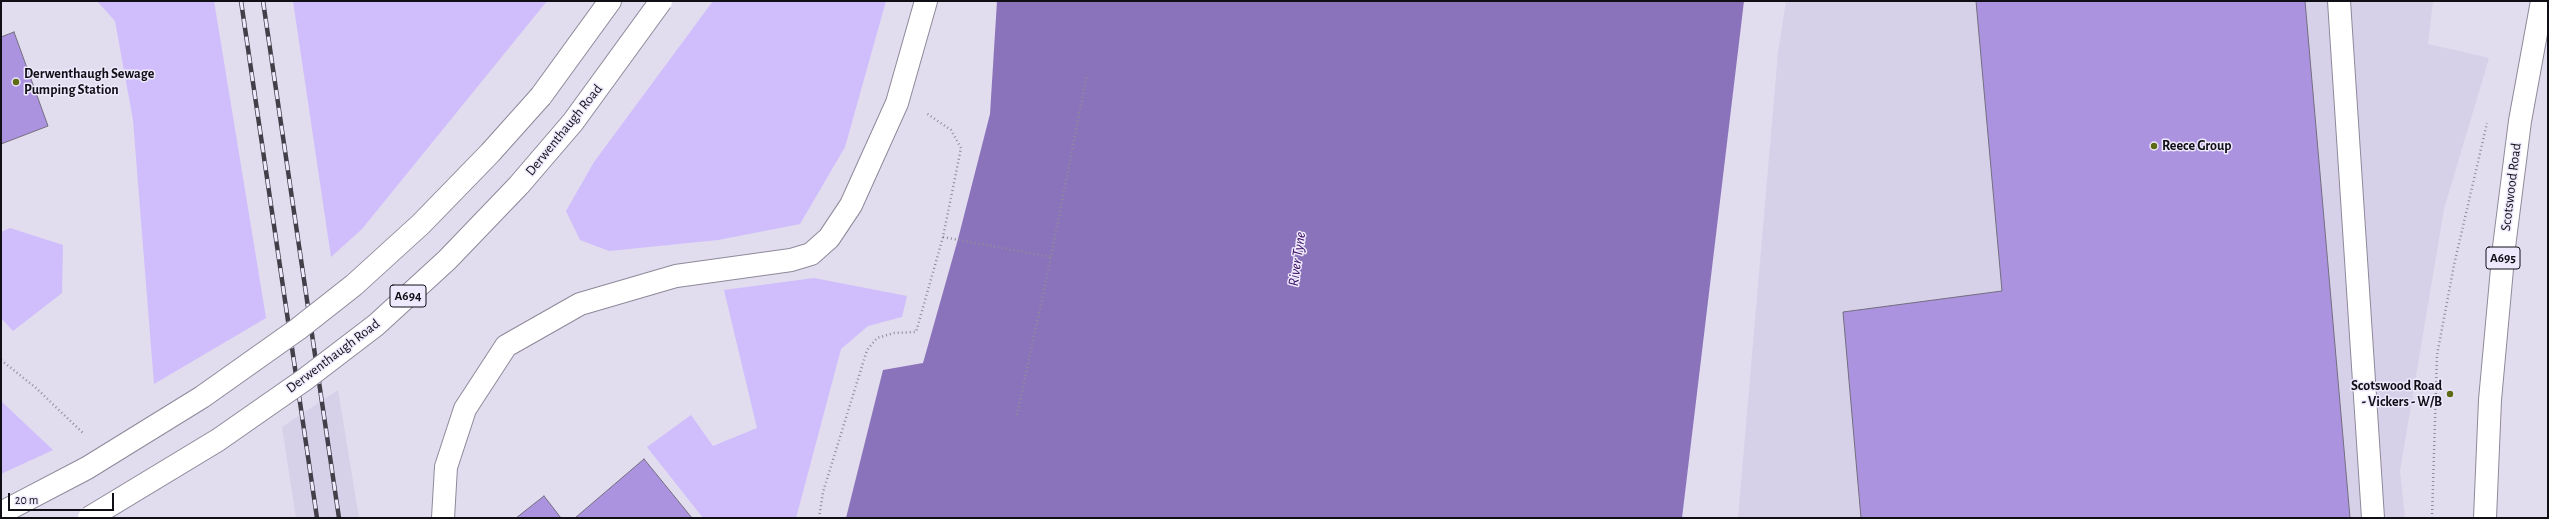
<!DOCTYPE html>
<style>
body{margin:0}
#map{position:relative;width:2549px;height:519px;overflow:hidden;background:#e1dcee;font-family:"Alegreya Sans",sans-serif}
canvas{display:block}
.frame{position:absolute;inset:0;border:2px solid #110f16;pointer-events:none}
.scale{position:absolute;left:8px;top:493px;width:106px;height:18px;box-sizing:border-box;border:2px solid #110f16;border-top:0;padding-left:5px;font-size:12px;line-height:14px;white-space:nowrap;color:#110f16;-webkit-text-stroke:3px #eee9fc;paint-order:stroke}
</style>
<div id="map">
<canvas width="2549" height="519"></canvas>
<div class="frame"></div>
<div class="scale">20 m</div>
</div>
<script>
const g = document.querySelector('canvas').getContext('2d');
g.lineJoin = 'round';
function paint(path, color) {
  g.fillStyle = color;
  g.fill(path, 'evenodd');
}
function poly(rows) {
  const path = new Path2D();
  for (const r of rows) {
    path.moveTo(r[0], r[1]);
    for (let i = 2; i < r.length; i += 2) path.lineTo(r[i], r[i + 1]);
  }
  return path;
}
function stroke(path, color, width, dash) {
  g.strokeStyle = color;
  g.lineWidth = width;
  g.lineCap = dash ? 'butt' : 'round';
  g.setLineDash(dash || []);
  g.stroke(path);
}
function write(font, color, halo, rows, align = 'center') {
  g.font = font + ' "Alegreya Sans",sans-serif';
  g.lineWidth = 3;
  g.setLineDash([]);
  g.textBaseline = 'middle';
  g.strokeStyle = halo;
  g.fillStyle = color;
  for (const [text, x, y, turn = 0] of rows) {
    g.save();
    g.translate(x, y);
    g.rotate((+turn || 0) * Math.PI / 180);
    g.textAlign = isNaN(turn) ? turn : align;
    if (halo) g.strokeText(text, 0, 0);
    g.fillText(text, 0, 0);
    g.restore();
  }
}
paint(poly([
 [1786,1,2433,1,2428,44,2489,58,2444,209,2400,471,2405,518,1738,518,1778,53],
 [338,390,359,518,296,518,282,427]
]), '#d7d0e9');
paint(poly([
 [97,1,214,1,266,318,154,384,133,120,115,21],
 [293,1,547,1,362,229,331,257],
 [713,1,886,1,845,147,800,224,718,240,609,251,580,240,566,211,594,162],
 [10,228,63,245,62,293,13,331,1,318,1,232],
 [814,278,907,296,902,317,868,326,841,349,796,518,703,518,647,447,691,415,713,446,757,428,724,290],
 [1,401,53,450,1,474]
]), '#d0bdfc');
paint(poly([
 [997,1,1744,1,1682,518,846,518,883,370,923,363,958,239,990,114]
]), '#8b73bb');
const building = poly([
 [1976,1,2305,1,2350,518,1861,518,1843,312,2002,291,1976,1],
 [14,32,48,126,1,144,1,37,14,32],
 [644,459,692,518,575,518,644,459],
 [544,496,561,518,516,518,544,496]
]);
paint(building, '#ac93df');
stroke(building, '#736e7f', 1);
const minor = poly([
 [2339,1,2373,518],
 [443,518,446,467,465,409,506,346,580,304,676,276,791,260,811,254,829,238,851,205,897,103,926,1]
]);
const major = poly([
 [541,96,610,1],
 [2485,518,2490,400,2504,247,2520,121,2542,1]
]);
stroke(minor, '#8e899a', 24);
stroke(major, '#8e899a', 24);
stroke(poly([
 [943,237,1051,257,1087,74],
 [1,360,36,388,84,434],
 [1017,415,1051,257],
 [819,518,823,492,867,350,877,338,894,333,916,332,943,237,961,148,951,130,926,113],
 [2432,518,2437,355,2454,265,2487,123]
]), '#8f8c99', 2.5, [1, 3]);
stroke(minor, '#fff', 22);
stroke(major, '#fff', 22);
const rail = poly([
 [241,1,317,518],
 [263,1,339,518]
]);
stroke(rail, '#423f49', 4.5);
stroke(rail, '#eee9fc', 3, [9]);
const majorBridge = poly([
 [1,513,87,468,202,397,298,329,354,285,421,224,490,153,541,96],
 [89,518,218,440,304,380,376,325,447,260,519,185,573,122,661,1]
]);
stroke(majorBridge, '#8e899a', 24, []);
stroke(majorBridge, '#fff', 22);
for (const [x, y, r, color] of [
 [16,82,4,"#5d6b14"],
 [2154,146,4,"#5d6b14"],
 [2450,394,4,"#5d6b14"]
]) {
  const dot = new Path2D();
  dot.arc(x, y, r, 0, 2 * Math.PI);
  g.fillStyle = color;
  g.fill(dot);
  stroke(dot, '#eee9fc', 1.5);
}
for (const [x, y, w] of [
 [2503,258,34],
 [408,296,36]
]) {
  const box = new Path2D();
  box.roundRect(x - w / 2, y - 11, w, 22, 3);
  g.fillStyle = '#eee9fc';
  g.fill(box);
  stroke(box, '#110f16', 1);
}
write('bold 13px', '#110f16', null, [
 ["A695",2503,258],
 ["A694",408,296]
]);
write('bold 14px', '#110f16', '#eee9fc', [
 ["Derwenthaugh Sewage",24,74],
 ["Pumping Station",24,90],
 ["Reece Group",2162,146],
 ["Scotswood Road",2442,386,"right"],
 ["- Vickers - W/B",2442,402,"right"]
], 'left');
write('14px', '#110f16', '#eee9fc', [
 ["Derwenthaugh Road",564,130,-51],
 ["Scotswood Road",2511,187,-83],
 ["Derwenthaugh Road",333,356,-37]
]);
write('italic 15px', '#350863', '#eee9fc', [
 ["River Tyne",1297,259,-82]
]);
</script>
